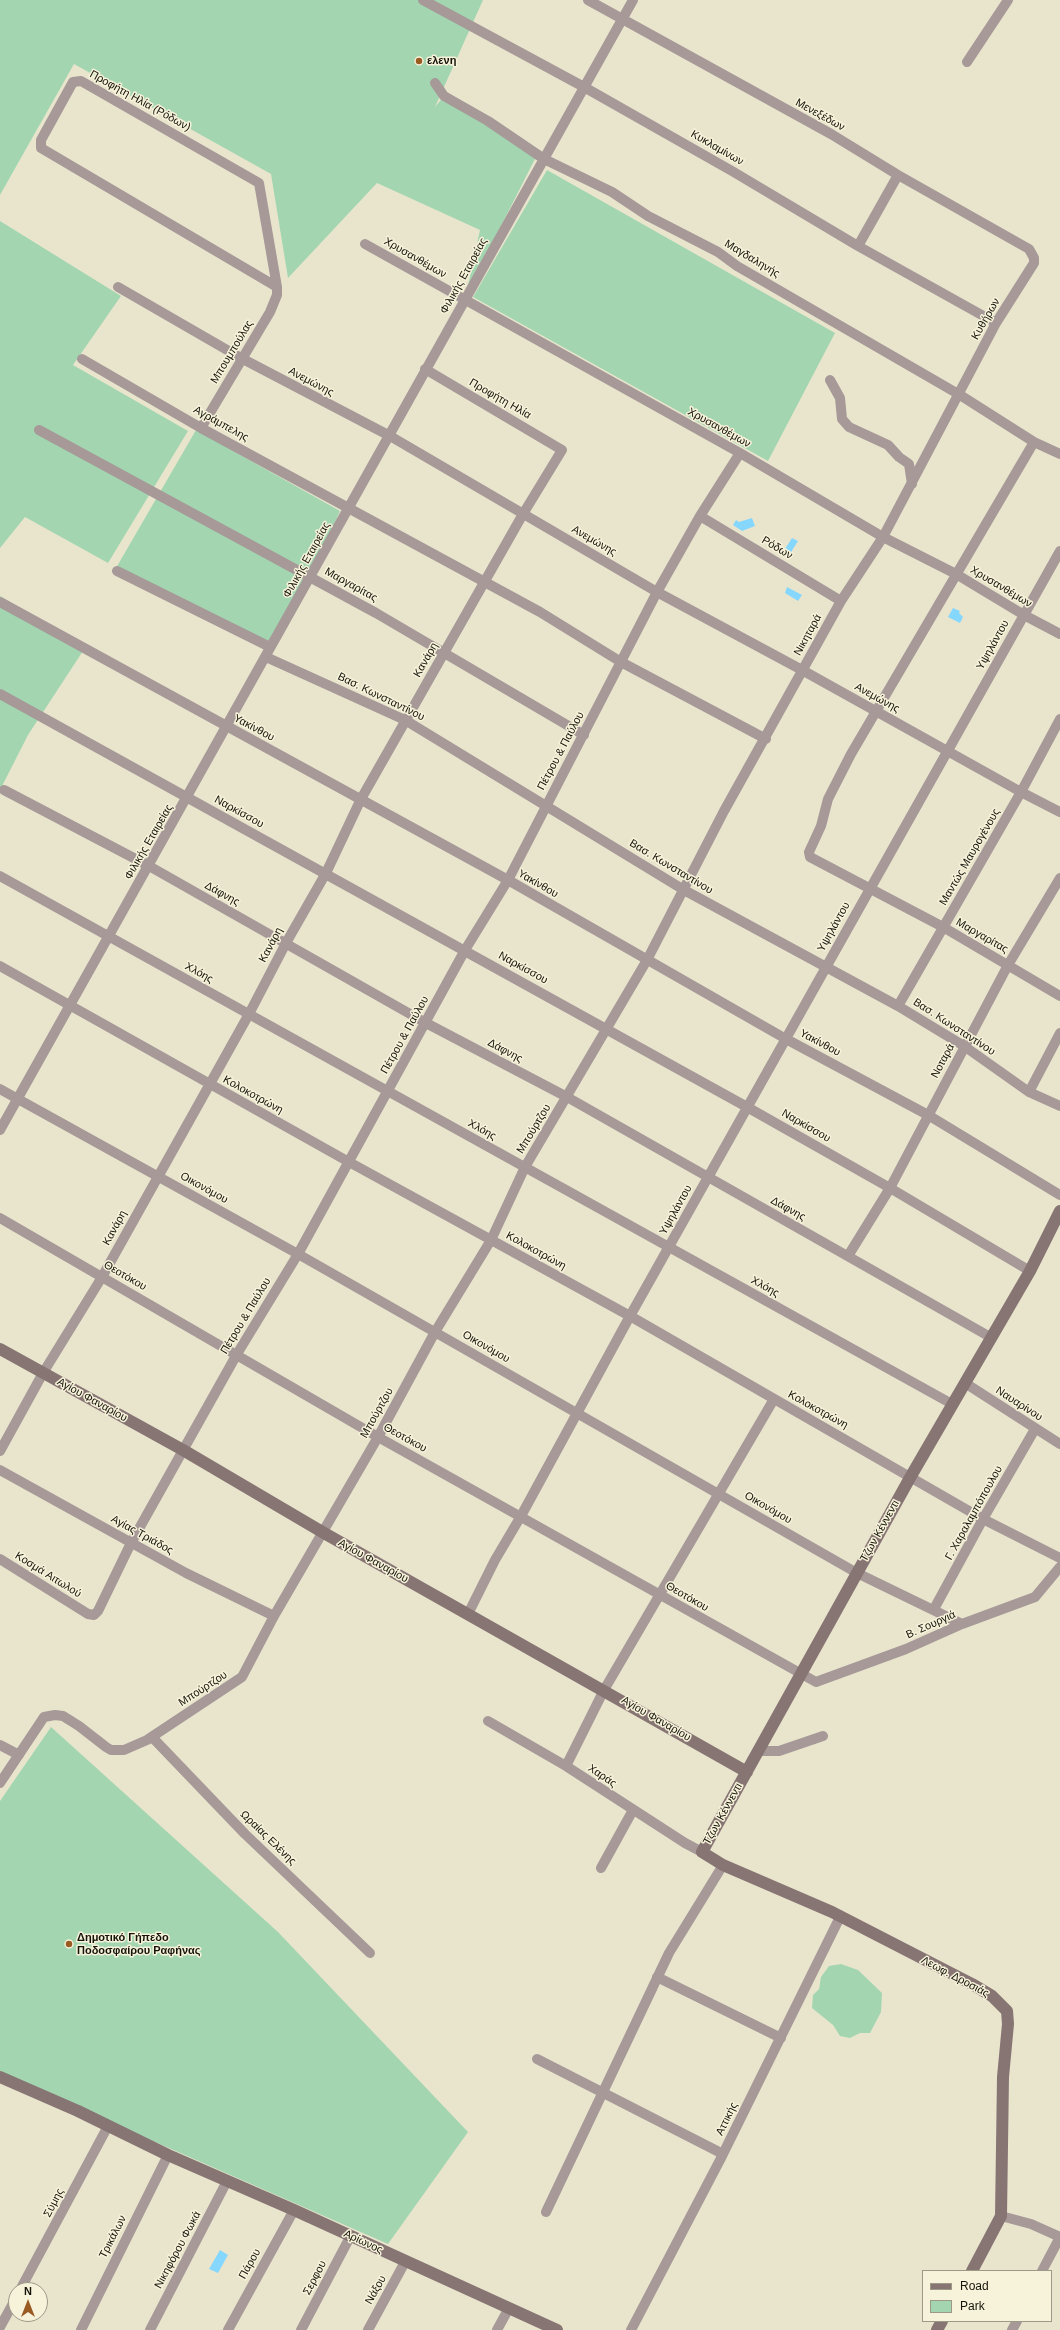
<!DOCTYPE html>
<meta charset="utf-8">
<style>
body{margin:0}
#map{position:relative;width:1060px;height:2330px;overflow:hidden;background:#e9e5cd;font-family:Helvetica,sans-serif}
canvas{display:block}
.legend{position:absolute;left:922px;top:2270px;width:130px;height:52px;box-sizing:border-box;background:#f7f2da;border:1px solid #9d9987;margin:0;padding:5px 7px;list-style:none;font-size:12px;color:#15140b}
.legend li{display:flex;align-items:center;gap:8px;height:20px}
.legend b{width:20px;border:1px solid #9d9987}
.north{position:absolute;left:8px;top:2282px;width:40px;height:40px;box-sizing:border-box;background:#f7f2da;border:1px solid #9d9987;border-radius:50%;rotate:0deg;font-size:11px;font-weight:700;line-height:16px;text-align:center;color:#15140b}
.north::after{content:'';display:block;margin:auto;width:14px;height:18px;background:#9a5b22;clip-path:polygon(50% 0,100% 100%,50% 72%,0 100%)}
</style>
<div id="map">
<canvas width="1060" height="2330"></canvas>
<ul class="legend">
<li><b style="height:5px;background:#877574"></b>Road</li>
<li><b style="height:11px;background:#a3d6b0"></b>Park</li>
</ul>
<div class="north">N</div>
</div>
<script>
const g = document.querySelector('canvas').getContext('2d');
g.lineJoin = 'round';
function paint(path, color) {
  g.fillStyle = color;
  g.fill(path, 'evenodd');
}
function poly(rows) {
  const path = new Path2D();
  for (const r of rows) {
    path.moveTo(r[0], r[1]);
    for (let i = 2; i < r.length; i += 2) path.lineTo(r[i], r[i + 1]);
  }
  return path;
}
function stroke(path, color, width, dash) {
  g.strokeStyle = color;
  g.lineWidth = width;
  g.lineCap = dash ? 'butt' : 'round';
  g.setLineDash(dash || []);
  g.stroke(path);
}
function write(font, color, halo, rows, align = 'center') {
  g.font = font + ' Helvetica,sans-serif';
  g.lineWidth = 3;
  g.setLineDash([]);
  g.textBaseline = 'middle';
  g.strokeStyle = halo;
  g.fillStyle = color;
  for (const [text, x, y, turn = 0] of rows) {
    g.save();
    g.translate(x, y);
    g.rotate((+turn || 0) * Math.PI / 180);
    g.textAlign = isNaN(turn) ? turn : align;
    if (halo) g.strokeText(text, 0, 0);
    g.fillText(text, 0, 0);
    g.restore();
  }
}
paint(poly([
 [0,0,483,0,435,107,444,96,537,155,466,295,480,230,377,183,288,278,271,174,74,64,0,195],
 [547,170,835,333,768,461,473,297],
 [0,221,121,296,73,365,188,431,108,563,25,517,0,548],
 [196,430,340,511,304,590,268,643,116,568],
 [0,596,85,648,28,735,0,790],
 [51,1727,278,1932,468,2132,388,2244,0,2074,0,1801],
 [841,1964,858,1970,882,1993,881,2012,870,2033,860,2033,850,2038,840,2036,833,2025,812,2008,813,1995,819,1989,821,1977,829,1966]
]), '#a3d6b0');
paint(poly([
 [752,518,755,526,742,531,733,525,736,520,739,522],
 [792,538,798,541,788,557,783,552],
 [787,587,802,595,798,601,785,593],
 [953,608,960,611,959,613,963,617,960,623,948,617],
 [220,2250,228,2255,218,2273,209,2269]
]), '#86d7fd');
stroke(poly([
 [423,0,584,87,732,171,858,246,996,323],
 [967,62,1008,0],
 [435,83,444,96,488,121,544,159,612,192,648,216,718,252,737,266,960,395,1034,442,1060,454],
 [365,244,740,453,883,537,956,574,1024,615,1060,634],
 [858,246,898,175],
 [118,287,241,358,390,436,657,592,802,670,1021,792,1060,812],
 [82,359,201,428,540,612,621,662,766,739],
 [830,380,840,398,842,419,849,427,888,445,899,457,909,464,912,484],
 [201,428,270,312,277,295,277,287,259,183,81,81,73,82,41,140,41,148,277,287],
 [39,430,376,613,584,735],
 [1034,442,851,754,828,799,821,826,809,852,810,857,943,927,1060,996],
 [700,516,841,601],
 [117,571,270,647],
 [0,602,508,880,786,1039,928,1115,1060,1195],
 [266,657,405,720,684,890,898,1006,964,1046,1029,1092,1060,1106],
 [0,694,747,1107,890,1188,1030,1271],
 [4,790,149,866,426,1023,567,1097,992,1338],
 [0,876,952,1404],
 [0,966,349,1162,630,1316,983,1519,1060,1558],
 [898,1006,1021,792,1060,719],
 [0,1089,298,1254,857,1573,962,1624],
 [1029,1092,1060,1033],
 [0,1130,633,0],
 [0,1218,378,1437,816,1682,906,1649,962,1624,1035,1597,1060,1567],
 [848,1256,890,1188,1008,965,1060,878],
 [965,1383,1060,1444],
 [0,1451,43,1373,102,1277,249,1014,286,943,326,873,361,799,523,514,562,450,425,369],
 [0,1470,186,1573,274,1616],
 [0,1559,88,1614,94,1615,98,1611,131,1543,237,1354,298,1254,465,950,508,880,657,592,700,516,740,453],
 [934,1609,983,1519,1035,1429],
 [468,1614,495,1560,521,1516,630,1316,1060,551],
 [488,1721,566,1766,685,1843,702,1852],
 [152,1737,245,1834,370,1953],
 [0,1745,19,1755],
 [759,1751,779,1751,823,1736],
 [566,1766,604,1690,774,1399],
 [0,1783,44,1717,55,1715,63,1716,79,1726,106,1747,111,1750,124,1750,147,1740,242,1677,274,1616,378,1437,435,1332,491,1240,525,1167,647,960,724,811,841,601,883,537,996,323,1034,263,1034,258,1029,249,898,175,831,134,588,0],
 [601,1868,633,1810],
 [657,1977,781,2038],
 [537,2059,723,2154],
 [546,2212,669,1953,723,1865],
 [1001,2216,1031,2224,1060,2237],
 [1042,2271,1060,2237],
 [20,2290,108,2126],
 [0,2327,16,2298],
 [81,2330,168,2155],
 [150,2330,227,2181],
 [228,2330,294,2210],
 [301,2330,350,2237],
 [368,2330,405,2262],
 [497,2330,509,2308],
 [631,2330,720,2160,840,1917],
 [1012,2330,1017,2321]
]), '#a69998', 10);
stroke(poly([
 [0,1349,183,1450,324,1533,747,1772],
 [0,2077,78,2111,168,2155,294,2210,557,2330],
 [972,2271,1001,2216,1003,2077,1008,2024,1007,2011,992,1996,972,1984,832,1912,723,1865,702,1852,911,1476,1030,1271,1060,1211],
 [937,2330,942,2321]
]), '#877574', 12);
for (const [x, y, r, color] of [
 [419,61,4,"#9a5b22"],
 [69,1944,4,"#9a5b22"]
]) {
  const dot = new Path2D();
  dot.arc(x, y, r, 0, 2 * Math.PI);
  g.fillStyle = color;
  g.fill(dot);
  stroke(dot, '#f7f2da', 1.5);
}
write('bold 11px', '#15140b', '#f7f2da', [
 ["ελενη",427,61],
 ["Δημοτικό Γήπεδο",77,1938],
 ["Ποδοσφαίρου Ραφήνας",77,1951]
], 'left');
write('11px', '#15140b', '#f7f2da', [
 ["Προφήτη Ηλία (Ρόδων)",140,101,29],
 ["Μενεξέδων",820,115,29],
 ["Κυκλαμίνων",717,148,30],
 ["Χρυσανθέμων",415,258,30],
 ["Μαγδαληνής",752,259,31],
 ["Φιλικής Εταιρείας",464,276,-61],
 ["Κυθήρων",986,319,-60],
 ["Μπουμπούλας",232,352,-59],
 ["Ανεμώνης",311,382,28],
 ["Προφήτη Ηλία",500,399,30],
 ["Αγράμπελης",221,424,29],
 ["Χρυσανθέμων",719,428,29],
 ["Ανεμώνης",594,541,30],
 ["Ρόδων",777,548,31],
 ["Φιλικής Εταιρείας",307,560,-61],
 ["Μαργαρίτας",351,585,29],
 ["Χρυσανθέμων",1001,587,31],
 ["Νικηταρά",808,635,-61],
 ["Υψηλάντου",993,645,-61],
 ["Κανάρη",426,660,-60],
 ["Βασ. Κωνσταντίνου",381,697,26],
 ["Ανεμώνης",877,698,29],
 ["Υακίνθου",254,728,28],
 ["Πέτρου & Παύλου",561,751,-62],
 ["Ναρκίσσου",239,812,29],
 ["Φιλικής Εταιρείας",149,842,-60],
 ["Μαντώς Μαυρογένους",970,857,-60],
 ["Βασ. Κωνσταντίνου",671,867,31],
 ["Υακίνθου",538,884,30],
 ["Δάφνης",222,894,29],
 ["Υψηλάντου",834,927,-61],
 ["Μαργαρίτας",982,936,30],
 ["Κανάρη",271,945,-62],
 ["Ναρκίσσου",523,968,29],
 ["Χλόης",199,973,29],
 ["Βασ. Κωνσταντίνου",954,1027,33],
 ["Πέτρου & Παύλου",405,1035,-61],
 ["Υακίνθου",820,1043,28],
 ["Δάφνης",505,1051,28],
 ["Νοταρά",943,1061,-62],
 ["Κολοκοτρώνη",253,1095,29],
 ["Ναρκίσσου",806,1126,30],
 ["Μπούρτζου",534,1129,-59],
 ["Χλόης",482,1130,29],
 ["Οικονόμου",204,1188,29],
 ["Δάφνης",788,1209,29],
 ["Υψηλάντου",676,1210,-61],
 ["Κανάρη",115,1228,-61],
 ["Κολοκοτρώνη",536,1251,29],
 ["Θεοτόκου",125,1276,30],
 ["Χλόης",765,1287,29],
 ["Πέτρου & Παύλου",246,1316,-59],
 ["Οικονόμου",486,1347,30],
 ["Αγίου Φαναρίου",92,1400,29],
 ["Ναυαρίνου",1019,1404,33],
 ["Κολοκοτρώνη",818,1410,29],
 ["Μπούρτζου",377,1413,-61],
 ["Θεοτόκου",405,1438,29],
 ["Οικονόμου",768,1508,30],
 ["Γ. Χαραλαμπόπουλου",974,1513,-61],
 ["Τζων Κέννεντι",880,1531,-61],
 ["Αγίας Τριάδος",142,1535,29],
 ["Αγίου Φαναρίου",373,1561,29],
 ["Κοσμά Αιτωλού",48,1575,32],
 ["Θεοτόκου",687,1597,30],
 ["Β. Σουργιά",931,1625,-24],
 ["Μπούρτζου",203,1689,-33],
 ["Αγίου Φαναρίου",656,1719,30],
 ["Χαράς",602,1776,34],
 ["Τζων Κέννεντι",723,1814,-61],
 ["Ωραίας Ελένης",268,1838,44],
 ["Λεωφ. Δροσιάς",955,1977,28],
 ["Αττικής",727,2119,-64],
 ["Σύμης",54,2203,-62],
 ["Τρικάλων",113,2237,-63],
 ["Αρίωνος",363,2242,25],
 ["Νικηφόρου Φωκά",178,2250,-62],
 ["Πάρου",250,2264,-61],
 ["Σερφου",315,2278,-62],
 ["Νάξου",376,2290,-61]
]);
</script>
